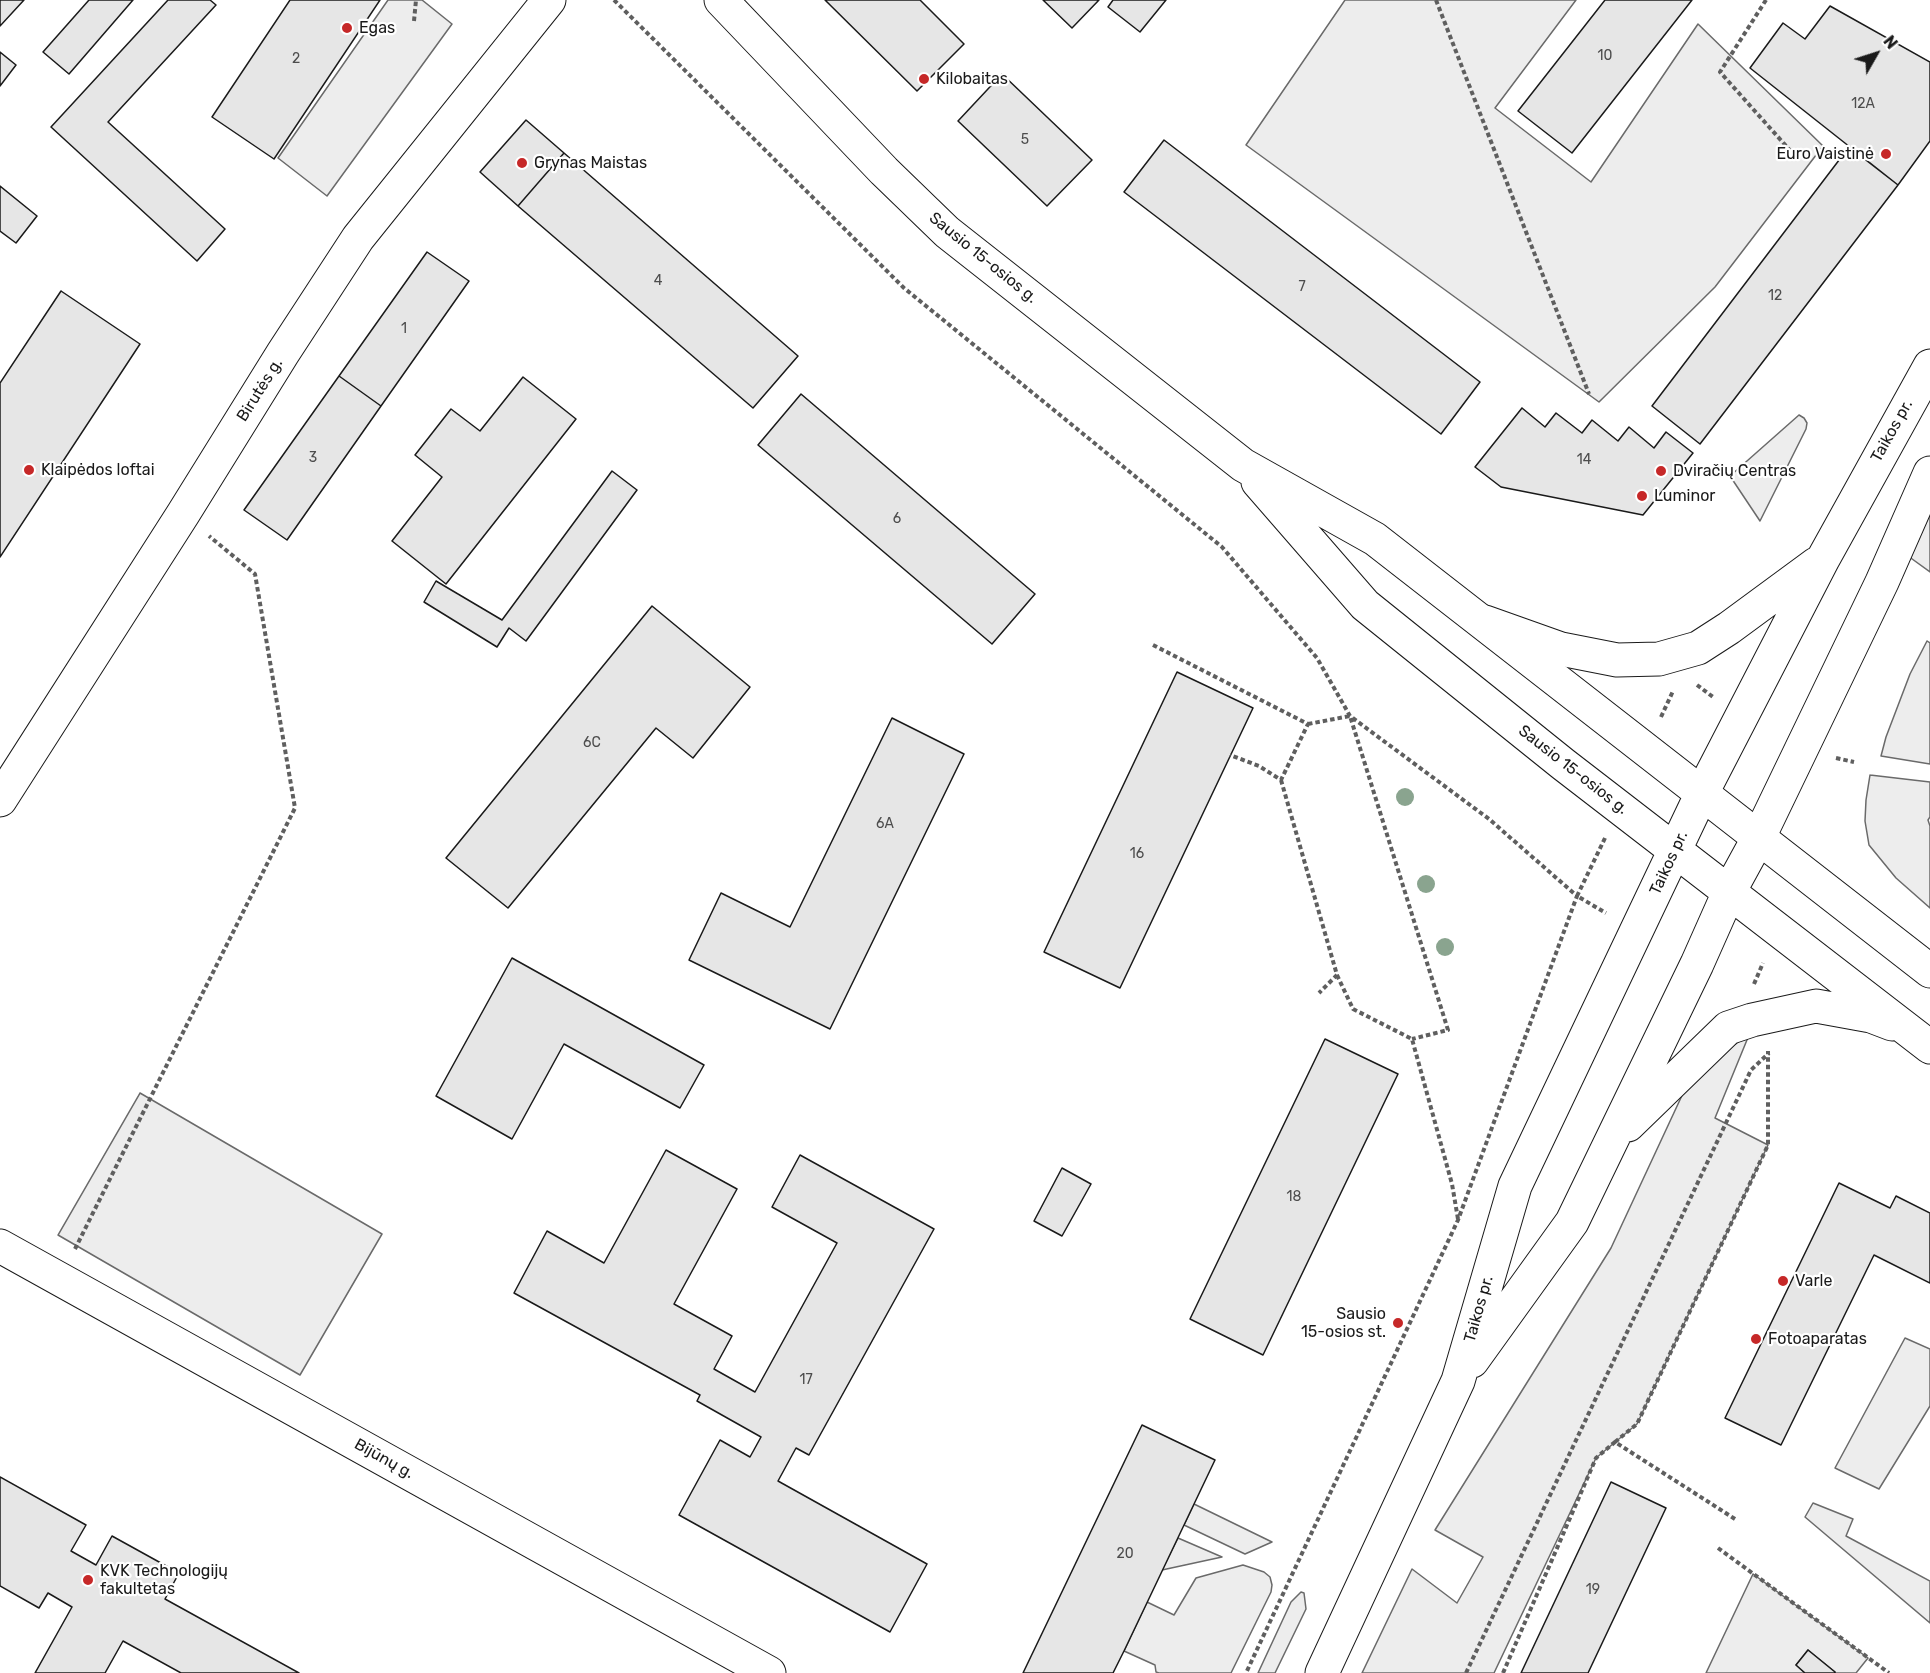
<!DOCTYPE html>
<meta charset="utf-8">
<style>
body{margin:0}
#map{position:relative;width:1930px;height:1673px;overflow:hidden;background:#fff;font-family:Rubik,sans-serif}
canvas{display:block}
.north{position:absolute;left:1846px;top:24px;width:60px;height:60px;-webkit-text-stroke:4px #fff;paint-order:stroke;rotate:51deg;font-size:16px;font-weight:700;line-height:24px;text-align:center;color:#1a1a1a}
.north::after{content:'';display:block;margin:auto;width:21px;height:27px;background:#1a1a1a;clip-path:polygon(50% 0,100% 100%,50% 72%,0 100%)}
</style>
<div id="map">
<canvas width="1930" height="1673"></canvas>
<div class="north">N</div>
</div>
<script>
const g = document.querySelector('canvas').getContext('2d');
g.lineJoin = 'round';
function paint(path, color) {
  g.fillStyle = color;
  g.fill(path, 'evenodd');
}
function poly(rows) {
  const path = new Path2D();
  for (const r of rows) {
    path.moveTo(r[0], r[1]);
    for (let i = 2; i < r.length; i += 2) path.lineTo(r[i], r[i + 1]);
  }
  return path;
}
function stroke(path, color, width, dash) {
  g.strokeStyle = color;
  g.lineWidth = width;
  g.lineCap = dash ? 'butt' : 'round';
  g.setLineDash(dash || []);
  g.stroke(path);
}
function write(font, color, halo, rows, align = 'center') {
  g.font = font + ' Rubik,sans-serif';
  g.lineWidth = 4.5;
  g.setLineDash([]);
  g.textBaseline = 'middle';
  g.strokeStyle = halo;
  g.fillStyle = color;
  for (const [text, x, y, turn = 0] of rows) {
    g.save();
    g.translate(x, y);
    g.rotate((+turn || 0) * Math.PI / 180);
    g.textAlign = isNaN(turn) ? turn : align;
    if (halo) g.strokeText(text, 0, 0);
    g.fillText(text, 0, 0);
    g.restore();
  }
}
const built = poly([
 [388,0,422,0,452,24,327,196,278,158,388,0],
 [1345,0,1576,0,1495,108,1591,182,1698,24,1823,146,1715,287,1599,402,1246,145,1345,0],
 [1799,415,1804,418,1807,423,1806,429,1760,521,1730,476,1799,415],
 [1930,510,1930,572,1908,556,1930,510],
 [1927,641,1930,643,1930,764,1881,756,1886,737,1910,674,1927,641],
 [1870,775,1930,782,1930,817,1928,820,1930,826,1930,908,1896,878,1869,845,1865,821,1866,800,1870,775],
 [1749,1035,1715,1118,1768,1145,1637,1424,1596,1458,1494,1673,1362,1673,1412,1569,1457,1603,1483,1557,1435,1530,1611,1248,1685,1089,1719,1055,1749,1035],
 [140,1093,382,1234,300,1375,58,1235,140,1093],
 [1905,1338,1930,1349,1930,1406,1879,1489,1835,1468,1905,1338],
 [1813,1503,1853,1519,1846,1536,1930,1581,1930,1623,1805,1517,1813,1503],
 [1194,1504,1272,1542,1245,1554,1184,1525,1194,1504],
 [1178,1538,1222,1557,1162,1570,1178,1538],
 [1243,1565,1264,1572,1270,1577,1272,1585,1271,1592,1231,1673,1159,1673,1156,1672,1155,1665,1124,1651,1147,1602,1174,1615,1196,1578,1243,1565],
 [1753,1574,1868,1658,1856,1673,1835,1673,1835,1672,1808,1650,1796,1665,1805,1673,1706,1673,1753,1574],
 [1301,1592,1304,1593,1306,1609,1275,1673,1258,1673,1291,1602,1301,1592]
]);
paint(built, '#ededed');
stroke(built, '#6a6a6a', 1.5);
const building = poly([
 [0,0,24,0,0,26,0,0],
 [89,0,133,0,69,74,43,52,89,0],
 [168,0,210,0,216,5,108,122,225,229,197,261,51,127,168,0],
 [290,0,380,0,274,159,212,117,290,0],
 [825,0,920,0,964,44,917,91,825,0],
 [1043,0,1099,0,1072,28,1043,0],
 [1113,0,1166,0,1140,32,1108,7,1113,0],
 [1605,0,1692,0,1572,153,1518,111,1605,0],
 [1830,6,1930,62,1930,141,1898,185,1750,68,1783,23,1805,39,1830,6],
 [0,52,16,65,0,86,0,52],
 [1002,74,1092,160,1047,206,958,121,1002,74],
 [526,120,564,153,518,206,480,172,526,120],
 [1164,140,1480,382,1441,434,1124,192,1164,140],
 [1849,147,1898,185,1700,444,1652,406,1849,147],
 [564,153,798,356,753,408,518,206,564,153],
 [0,186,37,216,16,243,0,231,0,186],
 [427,252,469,281,381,406,339,376,427,252],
 [61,291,140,344,0,557,0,383,61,291],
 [339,376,381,406,287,540,244,510,339,376],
 [523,377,576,419,446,584,392,541,442,477,415,455,451,409,480,431,523,377],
 [801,394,1035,594,992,644,758,445,801,394],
 [1522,408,1545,427,1556,413,1582,433,1592,420,1618,441,1629,427,1654,448,1666,432,1693,453,1643,515,1501,487,1475,467,1522,408],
 [612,471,637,490,526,641,509,628,497,647,424,602,436,581,502,620,612,471],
 [652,606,750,687,693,758,656,728,508,908,446,858,652,606],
 [1177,672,1253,708,1120,988,1044,952,1177,672],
 [892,718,964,754,830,1029,689,960,721,893,790,927,892,718],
 [512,958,704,1065,680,1108,564,1044,512,1139,436,1096,512,958],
 [1325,1039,1398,1074,1263,1355,1190,1319,1325,1039],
 [666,1150,737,1189,674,1304,732,1336,714,1369,755,1392,837,1243,772,1207,800,1155,934,1229,809,1455,796,1448,778,1481,927,1564,890,1632,679,1515,720,1440,750,1457,761,1437,697,1401,700,1395,514,1293,547,1231,604,1263,666,1150],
 [1062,1168,1091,1184,1062,1236,1034,1221,1062,1168],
 [1839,1183,1890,1208,1896,1196,1930,1213,1930,1283,1874,1255,1781,1445,1725,1418,1839,1183],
 [1142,1425,1215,1460,1124,1651,1113,1673,1023,1673,1142,1425],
 [0,1477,86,1525,71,1551,96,1565,112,1536,179,1573,165,1599,299,1673,181,1673,123,1641,105,1673,35,1673,72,1607,48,1593,39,1608,0,1586,0,1477],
 [1611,1482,1666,1508,1588,1673,1521,1673,1611,1482],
 [1808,1650,1835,1672,1835,1673,1805,1673,1796,1665,1808,1650]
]);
paint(building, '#e6e6e6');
stroke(building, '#1a1a1a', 1.5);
const minor = poly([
 [1485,622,1561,649,1617,660,1659,659,1698,648,1729,628,1816,564],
 [1702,793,1823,559,1930,366],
 [0,800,183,514,283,353,358,238,549,0],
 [1759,837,1882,582,1930,473],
 [0,1246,769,1673]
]);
const major = poly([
 [721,0,884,171,947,232,1243,465,1375,539,1930,971],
 [1258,482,1365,605,1563,764,1930,1047],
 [1628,1125,1728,1028,1752,1020,1816,1006,1871,1016,1892,1024],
 [1472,1361,1572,1222,1697,964,1729,892,1759,837],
 [1322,1673,1458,1381,1515,1186,1702,793]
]);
stroke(minor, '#1a1a1a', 35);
stroke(major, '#1a1a1a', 35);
stroke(poly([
 [614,0,904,288,1222,547,1317,658,1350,716,1489,819,1577,896,1458,1220,1246,1673],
 [1436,0,1589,394],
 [1766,0,1720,72,1795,156],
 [414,21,416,0],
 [1153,645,1308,724,1281,780,1259,766,1230,755],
 [1697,685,1713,697],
 [1661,717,1673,691],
 [1308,724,1350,716,1448,1030,1412,1039],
 [1836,758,1854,762],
 [1281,780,1337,975,1319,993],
 [1605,838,1577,896,1606,913],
 [1337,975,1353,1009,1412,1039,1452,1184,1458,1219],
 [1754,984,1763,963],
 [75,1249,295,808,255,574,209,536],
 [1735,1519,1615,1442,1637,1424,1768,1145,1768,1051],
 [1718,1548,1889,1673],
 [1466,1673,1751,1070,1769,1053],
 [1503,1673,1596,1458,1615,1442]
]), '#5f5f5f', 4, [4.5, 3]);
stroke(minor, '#fff', 33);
stroke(major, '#fff', 33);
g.fillStyle = '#8aa48f';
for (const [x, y] of [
 [1405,797],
 [1426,884],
 [1445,947]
]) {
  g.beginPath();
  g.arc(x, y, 9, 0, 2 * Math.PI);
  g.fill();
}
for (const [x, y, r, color] of [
 [347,28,6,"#c62828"],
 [924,79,6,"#c62828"],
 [1886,154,6,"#c62828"],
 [522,163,6,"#c62828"],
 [29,470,6,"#c62828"],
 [1661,471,6,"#c62828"],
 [1642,496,6,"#c62828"],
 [1783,1281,6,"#c62828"],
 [1398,1323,6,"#c62828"],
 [1756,1339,6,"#c62828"],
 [88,1580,6,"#c62828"]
]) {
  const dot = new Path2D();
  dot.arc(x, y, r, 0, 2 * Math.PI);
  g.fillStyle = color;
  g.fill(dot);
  stroke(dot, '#fff', 2);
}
write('14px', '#4d4d4d', null, [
 ["10",1605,56],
 ["2",296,59],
 ["12A",1863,104],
 ["5",1025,140],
 ["4",658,281],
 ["7",1302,287],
 ["12",1775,296],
 ["1",404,329],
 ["3",313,458],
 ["14",1584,460],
 ["6",897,519],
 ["6C",592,743],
 ["6A",885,824],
 ["16",1137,854],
 ["18",1294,1197],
 ["17",806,1380],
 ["20",1125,1554],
 ["19",1593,1590]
]);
write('16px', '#1a1a1a', '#fff', [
 ["Egas",359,28],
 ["Kilobaitas",936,79],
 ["Euro Vaistinė",1874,154,"right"],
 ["Grynas Maistas",534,163],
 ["Klaipėdos loftai",41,470],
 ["Dviračių Centras",1673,471],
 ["Luminor",1654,496],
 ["Varle",1795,1281],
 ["Sausio",1386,1314,"right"],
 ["15-osios st.",1386,1332,"right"],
 ["Fotoaparatas",1768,1339],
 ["KVK Technologijų",100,1571],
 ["fakultetas",100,1589]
], 'left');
write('16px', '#1a1a1a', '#fff', [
 ["Sausio 15-osios g.",983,258,39],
 ["Birutės g.",260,390,-58],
 ["Taikos pr.",1892,431,-61],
 ["Sausio 15-osios g.",1573,770,38],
 ["Taikos pr.",1669,863,-65],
 ["Taikos pr.",1479,1309,-74],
 ["Bijūnų g.",384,1459,29]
]);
</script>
